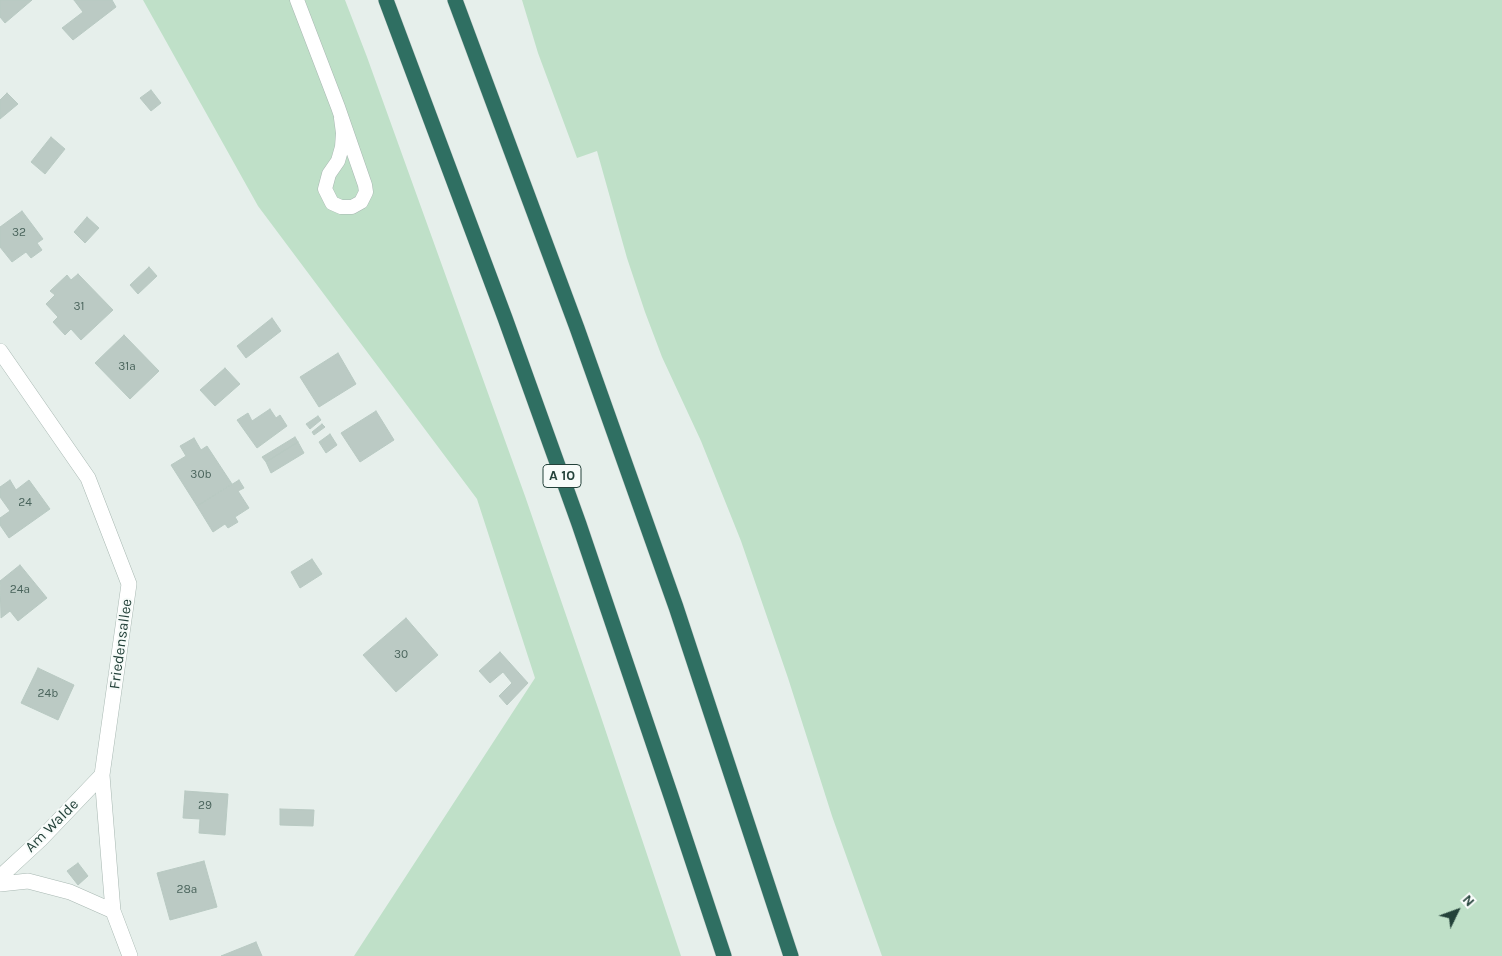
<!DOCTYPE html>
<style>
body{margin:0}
#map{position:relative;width:1502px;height:956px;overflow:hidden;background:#e6efeb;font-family:Karla,sans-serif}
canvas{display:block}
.north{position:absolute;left:1432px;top:886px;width:50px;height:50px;-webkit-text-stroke:4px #f7fbf9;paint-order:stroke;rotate:48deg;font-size:14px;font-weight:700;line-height:20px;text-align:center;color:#24423a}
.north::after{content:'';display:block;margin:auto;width:18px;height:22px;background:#24423a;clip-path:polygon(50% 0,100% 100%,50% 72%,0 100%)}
</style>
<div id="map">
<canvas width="1502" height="956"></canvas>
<div class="north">N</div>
</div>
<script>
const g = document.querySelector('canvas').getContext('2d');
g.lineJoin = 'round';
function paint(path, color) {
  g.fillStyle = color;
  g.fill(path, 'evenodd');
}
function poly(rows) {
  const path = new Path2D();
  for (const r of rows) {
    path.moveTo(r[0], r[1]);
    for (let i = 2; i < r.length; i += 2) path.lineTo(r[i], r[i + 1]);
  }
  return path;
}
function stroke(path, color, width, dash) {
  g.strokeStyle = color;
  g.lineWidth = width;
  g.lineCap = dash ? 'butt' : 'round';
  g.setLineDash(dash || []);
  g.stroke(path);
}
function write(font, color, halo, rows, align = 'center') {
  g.font = font + ' Karla,sans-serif';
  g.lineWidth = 4;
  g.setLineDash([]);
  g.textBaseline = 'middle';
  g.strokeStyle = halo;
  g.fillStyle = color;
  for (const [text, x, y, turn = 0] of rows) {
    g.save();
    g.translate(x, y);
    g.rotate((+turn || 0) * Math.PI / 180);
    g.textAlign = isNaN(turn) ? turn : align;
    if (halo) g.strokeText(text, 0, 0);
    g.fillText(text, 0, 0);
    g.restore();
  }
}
paint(poly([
 [143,0,345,0,367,57,525,496,598,708,681,956,354,956,535,678,477,499,258,206],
 [522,0,1502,0,1502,956,882,956,832,816,788,678,741,541,701,441,662,357,645,312,627,258,597,151,577,158,538,53]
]), '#bfe0c8');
const building = poly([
 [0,0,32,0,5,23,0,17,0,0],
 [74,0,112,0,116,7,73,40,62,28,83,12,74,0],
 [151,90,161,103,151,111,140,98,151,90],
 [7,93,18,104,0,119,0,100,7,93],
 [51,137,65,149,45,174,31,162,51,137],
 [22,211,43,239,37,243,42,250,31,258,26,252,12,262,0,247,0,227,22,211],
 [87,217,99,228,85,243,74,232,87,217],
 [149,267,157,276,138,294,130,285,149,267],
 [78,274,113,310,81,340,71,329,65,335,53,322,58,317,46,304,55,295,50,291,67,275,71,280,78,274],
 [272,318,281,331,246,358,237,346,272,318],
 [124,335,159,371,130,399,95,363,124,335],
 [338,353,356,384,319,407,300,377,338,353],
 [225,368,240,384,215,406,200,390,225,368],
 [270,409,276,418,280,415,287,426,257,448,237,420,248,413,252,421,270,409],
 [376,411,394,440,360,462,341,433,376,411],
 [318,416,321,420,310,429,306,424,318,416],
 [322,424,325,427,314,435,312,432,322,424],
 [330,434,337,445,326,453,319,442,330,434],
 [295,437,298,442,266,462,262,457,295,437],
 [194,438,201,450,207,446,232,484,197,506,171,465,186,456,180,446,194,438],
 [298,442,304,453,271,473,266,462,298,442],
 [10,480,16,490,29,480,50,509,9,538,0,525,0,518,10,511,0,497,0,487,10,480],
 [239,480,244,488,238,491,249,508,235,517,238,522,228,528,225,524,213,532,197,506,239,480],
 [312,559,322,574,300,588,291,572,312,559],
 [20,565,47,598,18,621,10,611,1,618,0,581,20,565],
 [406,618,438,655,396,692,363,655,406,618],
 [500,652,528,683,507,705,499,696,512,683,503,672,490,683,479,671,500,652],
 [38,668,74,685,58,720,21,703,38,668],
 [185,791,228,794,225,835,199,833,200,819,183,818,185,791],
 [280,809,314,810,313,826,280,825,280,809],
 [204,861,217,907,170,920,157,873,204,861],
 [78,863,88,876,78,885,67,871,78,863],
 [256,942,262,956,221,956,256,942]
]);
paint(building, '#bbcac4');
stroke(building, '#b8c9c2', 1);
const lane = poly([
 [297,0,338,107,365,185,366,192,361,202,352,207,341,207,332,203,325,189,329,174,338,161,342,147,343,133,341,118]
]);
const street = poly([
 [0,351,88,478,129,584,102,775,113,911,130,956],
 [0,877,40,840,102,775],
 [0,884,28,881,70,892,113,911]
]);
const highway = poly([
 [386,0,505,318,579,524,671,796,724,956],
 [455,0,577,328,676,607,791,956]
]);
stroke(lane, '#a8b8b2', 15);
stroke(street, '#a8b8b2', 16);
stroke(highway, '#c2cac8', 16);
stroke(lane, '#fff', 14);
stroke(street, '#fff', 15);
stroke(highway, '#2f6f62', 15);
write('12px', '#4a645c', null, [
 ["32",19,233],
 ["31",79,307],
 ["31a",127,367],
 ["30b",201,475],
 ["24",25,503],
 ["24a",20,590],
 ["30",401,655],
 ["24b",48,694],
 ["29",205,806],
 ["28a",187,890]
]);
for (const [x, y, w] of [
 [562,476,38]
]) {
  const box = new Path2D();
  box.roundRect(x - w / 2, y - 11.5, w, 23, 4);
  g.fillStyle = '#f7fbf9';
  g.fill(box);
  stroke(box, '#24423a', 1);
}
write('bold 14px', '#24423a', null, [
 ["A 10",562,476]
]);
write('15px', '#24423a', '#f7fbf9', [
 ["Friedensallee",121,644,-82],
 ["Am Walde",52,826,-45]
]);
</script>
